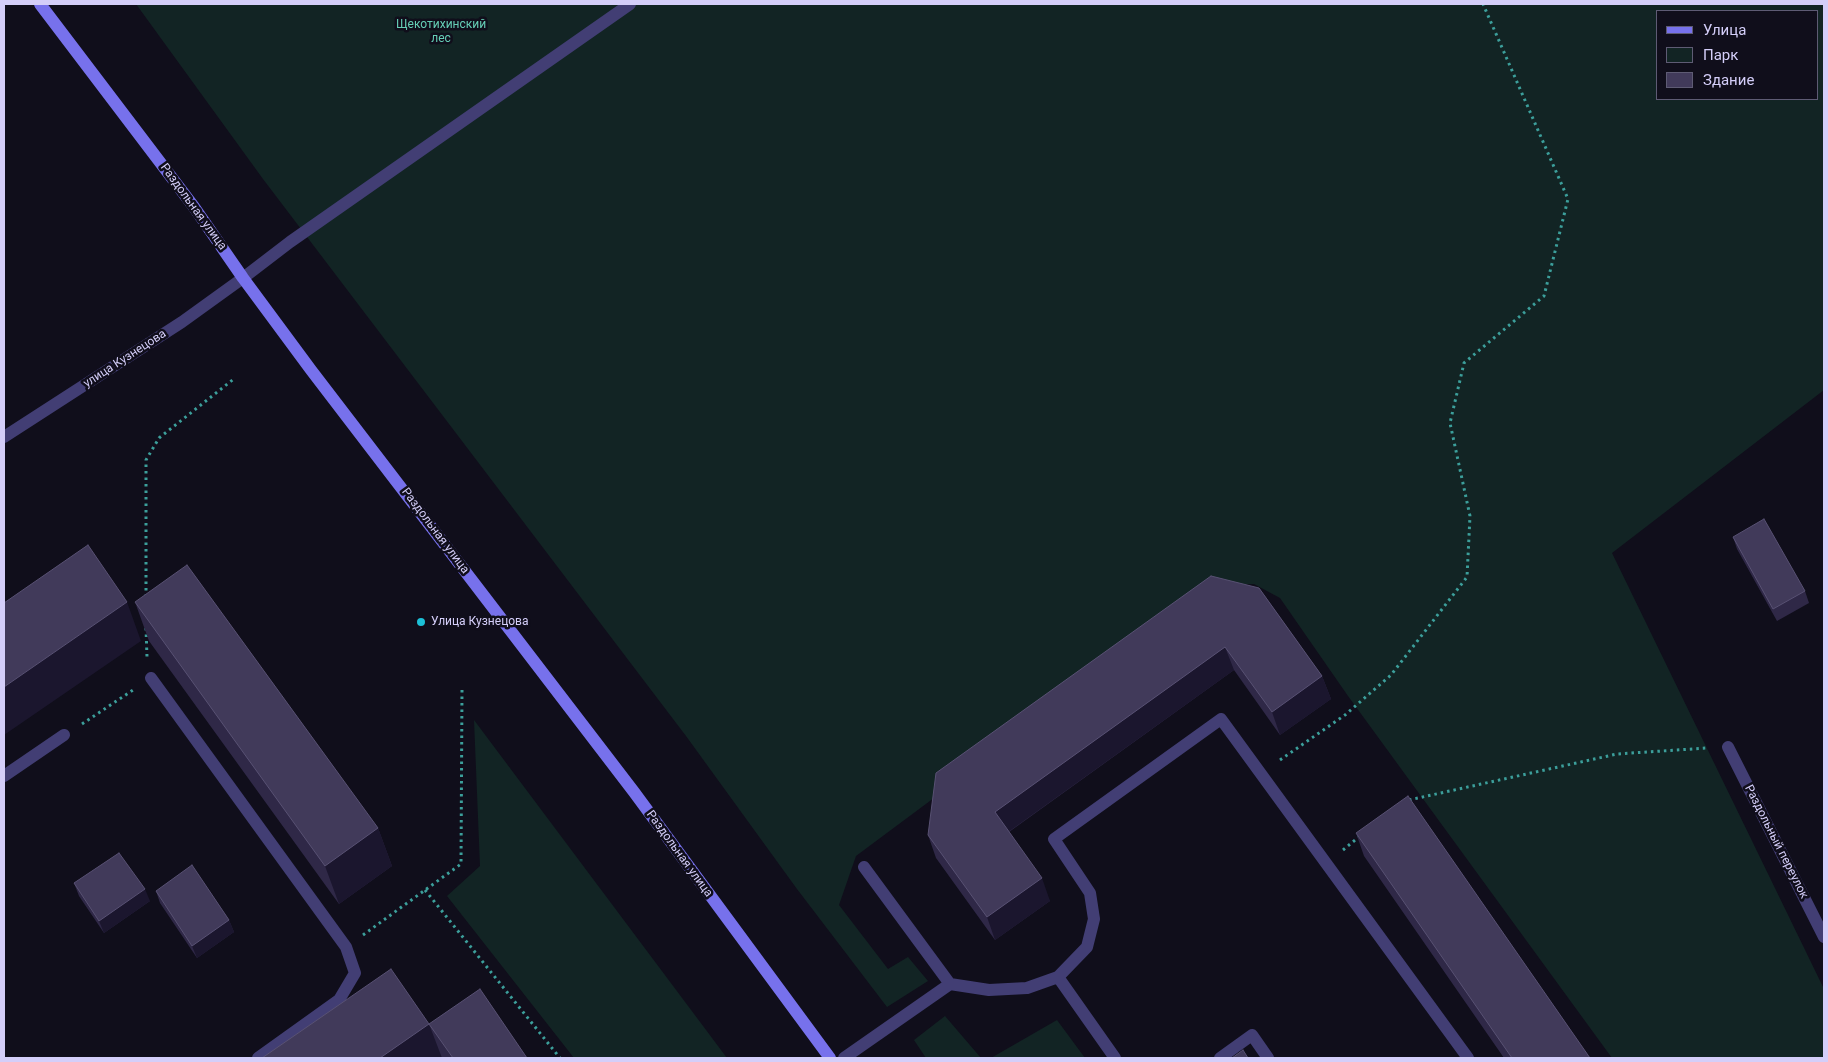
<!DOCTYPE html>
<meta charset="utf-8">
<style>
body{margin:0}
#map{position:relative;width:1828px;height:1062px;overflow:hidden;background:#100e1b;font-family:Roboto,sans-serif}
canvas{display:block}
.frame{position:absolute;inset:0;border:5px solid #d4cef9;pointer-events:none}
.legend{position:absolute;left:1656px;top:10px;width:162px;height:90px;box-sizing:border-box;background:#100e1b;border:1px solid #5e5b74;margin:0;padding:6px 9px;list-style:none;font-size:15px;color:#d4cef9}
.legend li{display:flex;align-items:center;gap:10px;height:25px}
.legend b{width:25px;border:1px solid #5e5b74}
</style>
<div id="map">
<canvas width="1828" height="1062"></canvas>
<div class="frame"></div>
<ul class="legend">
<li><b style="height:6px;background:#7771ec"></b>Улица</li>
<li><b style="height:14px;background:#122424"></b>Парк</li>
<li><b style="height:14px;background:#413a5a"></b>Здание</li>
</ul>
</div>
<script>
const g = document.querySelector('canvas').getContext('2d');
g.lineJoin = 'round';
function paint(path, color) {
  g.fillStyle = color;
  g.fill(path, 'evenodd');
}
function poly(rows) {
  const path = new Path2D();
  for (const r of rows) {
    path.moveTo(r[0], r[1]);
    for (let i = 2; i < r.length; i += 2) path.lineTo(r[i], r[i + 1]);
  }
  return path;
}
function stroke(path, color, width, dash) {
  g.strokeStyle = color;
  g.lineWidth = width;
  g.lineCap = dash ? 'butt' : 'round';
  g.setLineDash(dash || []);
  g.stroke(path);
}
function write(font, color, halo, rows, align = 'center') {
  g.font = font + ' Roboto,sans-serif';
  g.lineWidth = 5;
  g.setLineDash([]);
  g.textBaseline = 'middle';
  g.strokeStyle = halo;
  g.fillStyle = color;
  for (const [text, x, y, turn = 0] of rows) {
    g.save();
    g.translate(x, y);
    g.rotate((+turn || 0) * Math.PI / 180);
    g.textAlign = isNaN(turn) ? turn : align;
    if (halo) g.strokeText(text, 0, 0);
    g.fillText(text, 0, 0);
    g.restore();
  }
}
paint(poly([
 [136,4,1824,4,1824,390,1612,553,1824,989,1824,1058,1612,1058,1348,696,1280,598,1254,584,1220,585,856,856,839,905,888,969,908,957,928,981,887,1007,797,889,686,736,263,179],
 [1657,11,1817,11,1817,99,1657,99],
 [474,720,727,1058,574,1058,447,896,480,866],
 [945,1016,981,1058,926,1058,914,1040],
 [1057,1020,1085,1058,991,1058]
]), '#122424');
stroke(poly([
 [146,597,146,460,159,438,235,378],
 [146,628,147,657],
 [82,724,133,690],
 [1280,760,1345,715,1391,675,1467,577,1470,516,1450,423,1464,363,1544,296,1568,199,1483,4],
 [1409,800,1617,754,1707,748],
 [1343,850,1360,836],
 [425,890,560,1058],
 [363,935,461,864,462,690]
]), '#3c9f9b', 3, [2.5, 4]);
stroke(poly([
 [243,278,290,242,630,4],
 [151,678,346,947,355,973,339,1000,258,1058],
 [4,776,64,735],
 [864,867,950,984],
 [1058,977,1115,1058],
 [844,1058,950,984,989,990,1027,988,1058,977,1087,947,1094,919,1090,893,1054,839,1221,719,1468,1058],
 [1220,1058,1252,1035,1268,1058]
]), '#423e74', 12);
stroke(poly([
 [4,437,182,322,243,278],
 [1728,747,1824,937]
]), '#423e74', 12);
stroke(poly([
 [40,4,194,207,243,278,311,370,634,792,830,1058]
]), '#7771ec', 12);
paint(poly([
 [1733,537,1805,591,1809,603,1777,621,1737,549],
 [1259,588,1322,676,1331,699,1280,735,1234,670,1009,832,1050,901,995,940,936,858,928,835],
 [135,602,378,828,392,866,339,904,149,641],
 [1356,833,1590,1058,1504,1058,1364,856],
 [74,883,150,901,104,933,79,896],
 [156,891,229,920,234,932,197,958,160,903],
 [429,1024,527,1058,262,1058]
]), '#2f2847');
paint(poly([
 [127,602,141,641,4,735,4,687],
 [1225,647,1234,670,1004,835,995,812],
 [1322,676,1331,699,1280,735,1272,712],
 [378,828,392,866,339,904,325,866],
 [1042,878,1050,901,995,940,987,917],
 [145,889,150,901,104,933,99,921],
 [229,920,234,932,197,958,192,946],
 [429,1024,442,1058,380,1058]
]), '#1b162e');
const building = poly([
 [1764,519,1805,591,1773,609,1733,537,1764,519],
 [88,545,127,602,4,687,4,603,88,545],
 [187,565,378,828,325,866,135,602,187,565],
 [1211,576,1259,588,1322,676,1272,712,1225,647,995,812,1042,878,987,917,928,835,936,773,1211,576],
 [1408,796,1590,1058,1512,1058,1356,833,1408,796],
 [119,853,145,889,99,921,74,883,119,853],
 [192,865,229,920,192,946,156,891,192,865],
 [391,969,429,1024,380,1058,262,1058,391,969],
 [480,989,527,1058,453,1058,429,1024,480,989],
 [1243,1050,1248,1058,1232,1058,1243,1050]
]);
paint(building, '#413a5a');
stroke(building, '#585173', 1);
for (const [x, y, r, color] of [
 [421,622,5,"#1cc0d7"]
]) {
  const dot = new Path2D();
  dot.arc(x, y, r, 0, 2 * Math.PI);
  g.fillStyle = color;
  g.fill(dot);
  stroke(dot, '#100e1b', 2);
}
write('12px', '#65ceb6', '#100e1b', [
 ["Щекотихинский",441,25],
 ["лес",441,39]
]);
write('12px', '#d4cef9', '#100e1b', [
 ["Раздольная улица",193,207,54],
 ["улица Кузнецова",125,359,-33],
 ["Раздольная улица",435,531,53],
 ["Раздольный переулок",1776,842,63],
 ["Раздольная улица",679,854,54]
]);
write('12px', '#d4cef9', '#100e1b', [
 ["Улица Кузнецова",431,622]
], 'left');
</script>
